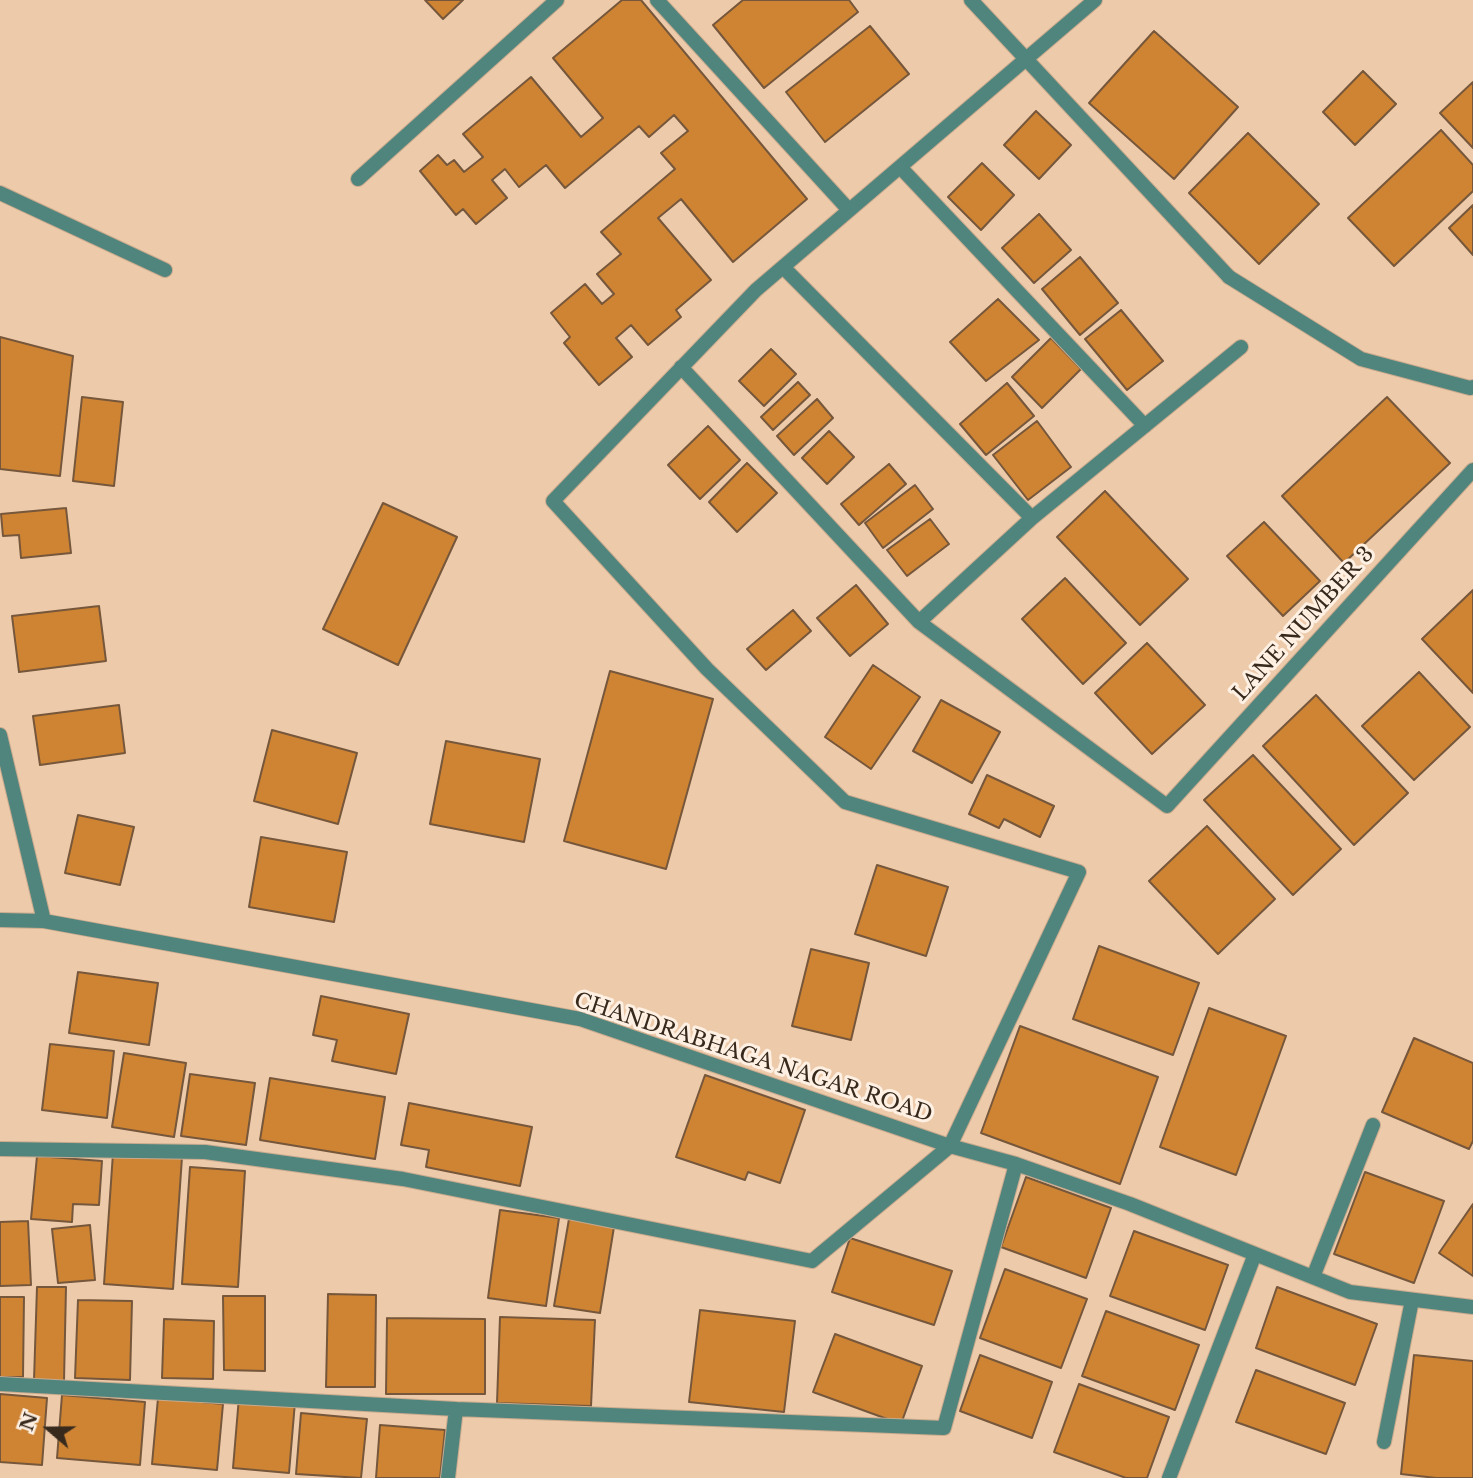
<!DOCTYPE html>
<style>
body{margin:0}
#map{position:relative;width:1473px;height:1478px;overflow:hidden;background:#edcaaa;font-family:"Libre Baskerville",serif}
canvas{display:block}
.north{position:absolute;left:14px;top:1394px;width:70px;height:70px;-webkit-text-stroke:5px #fef0e3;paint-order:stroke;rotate:290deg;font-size:19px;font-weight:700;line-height:28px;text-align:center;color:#372a1d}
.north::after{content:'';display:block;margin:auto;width:24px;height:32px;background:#372a1d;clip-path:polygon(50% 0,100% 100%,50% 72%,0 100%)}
</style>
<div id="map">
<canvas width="1473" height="1478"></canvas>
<div class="north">N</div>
</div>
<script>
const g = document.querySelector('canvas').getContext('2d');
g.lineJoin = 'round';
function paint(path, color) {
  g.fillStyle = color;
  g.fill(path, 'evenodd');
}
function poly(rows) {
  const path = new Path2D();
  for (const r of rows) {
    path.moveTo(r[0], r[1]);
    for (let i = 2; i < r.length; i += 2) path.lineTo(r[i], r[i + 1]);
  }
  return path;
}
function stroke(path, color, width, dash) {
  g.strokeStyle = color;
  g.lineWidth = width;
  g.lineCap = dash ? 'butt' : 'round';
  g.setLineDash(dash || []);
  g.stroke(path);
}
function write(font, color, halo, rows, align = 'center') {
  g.font = font + ' "Libre Baskerville",serif';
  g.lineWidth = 6;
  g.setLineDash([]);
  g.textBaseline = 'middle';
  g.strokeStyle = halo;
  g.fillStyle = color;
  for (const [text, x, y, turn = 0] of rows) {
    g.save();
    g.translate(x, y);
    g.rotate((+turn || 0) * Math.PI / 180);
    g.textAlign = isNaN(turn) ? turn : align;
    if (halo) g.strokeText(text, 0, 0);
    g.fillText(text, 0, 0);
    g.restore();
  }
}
const building = poly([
 [425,0,463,0,443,19,425,0],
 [622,0,641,0,807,199,733,262,681,199,658,218,711,280,676,310,681,317,648,345,631,325,616,338,632,357,599,385,564,343,570,337,551,313,585,284,602,304,614,294,597,274,621,254,601,232,675,169,661,153,688,131,674,115,649,137,639,126,565,188,546,165,519,187,505,169,492,180,507,198,476,224,463,209,456,215,420,171,438,155,447,165,454,160,464,172,483,157,463,134,531,77,581,137,603,118,553,58,622,0],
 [743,0,849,0,858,12,764,88,713,25,743,0],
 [870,26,909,74,825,142,786,92,870,26],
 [1154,31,1238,107,1174,179,1089,103,1154,31],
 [1363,71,1396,104,1355,145,1323,112,1363,71],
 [1473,82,1473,148,1440,113,1473,82],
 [1036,111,1071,145,1039,179,1004,145,1036,111],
 [1441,130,1473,165,1473,191,1394,266,1348,218,1441,130],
 [1248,133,1319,204,1259,264,1189,193,1248,133],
 [982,163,1014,195,981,230,948,197,982,163],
 [1473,205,1473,255,1449,228,1473,205],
 [1039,214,1071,250,1034,283,1002,248,1039,214],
 [1080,257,1118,303,1080,335,1042,289,1080,257],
 [998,299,1039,340,986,381,950,342,998,299],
 [1121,310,1163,361,1127,390,1085,339,1121,310],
 [0,337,73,356,60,476,0,469,0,337],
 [1051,338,1081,369,1042,408,1012,377,1051,338],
 [771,349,796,374,764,406,739,381,771,349],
 [798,382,810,395,773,430,761,417,798,382],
 [1007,383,1034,416,986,455,960,424,1007,383],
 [82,397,123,402,114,486,73,481,82,397],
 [1387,397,1450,463,1344,563,1282,496,1387,397],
 [817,399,833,418,794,455,777,436,817,399],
 [1037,421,1071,467,1028,500,993,455,1037,421],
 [708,426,740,460,700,499,668,465,708,426],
 [829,431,854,457,827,484,802,458,829,431],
 [747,463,777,493,737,532,709,502,747,463],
 [889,464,906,484,859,525,841,504,889,464],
 [915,485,933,509,883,548,865,523,915,485],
 [1105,491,1188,579,1140,625,1057,537,1105,491],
 [383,503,457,537,398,665,323,629,383,503],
 [66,508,71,553,21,558,19,535,3,536,1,514,66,508],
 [930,519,949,544,907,576,887,550,930,519],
 [1264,522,1320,581,1283,616,1227,556,1264,522],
 [1065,578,1126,643,1083,684,1022,619,1065,578],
 [856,585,888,624,850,656,817,618,856,585],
 [1473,590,1473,693,1422,639,1473,590],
 [99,606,106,661,19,672,12,616,99,606],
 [793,610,811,631,766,670,747,649,793,610],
 [1147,643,1205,705,1152,754,1095,693,1147,643],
 [873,665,920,697,871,769,825,737,873,665],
 [610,671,713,699,666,869,564,841,610,671],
 [1419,672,1470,727,1414,780,1362,726,1419,672],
 [1316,695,1408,793,1354,845,1263,746,1316,695],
 [941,700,1000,732,972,783,913,751,941,700],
 [119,705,125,753,40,765,33,716,119,705],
 [272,730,357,753,338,824,254,801,272,730],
 [446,741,540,759,524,842,430,824,446,741],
 [1253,755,1341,849,1293,895,1204,800,1253,755],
 [987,775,1054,806,1040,837,1004,819,999,828,969,814,987,775],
 [78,815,134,827,120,885,65,873,78,815],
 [1207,826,1275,899,1218,954,1149,881,1207,826],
 [261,837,347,852,334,922,249,907,261,837],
 [877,865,948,887,926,956,855,934,877,865],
 [1099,946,1199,983,1173,1055,1073,1019,1099,946],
 [811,949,869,963,851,1040,792,1026,811,949],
 [78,972,158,983,149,1045,69,1033,78,972],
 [321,996,409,1014,396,1074,332,1061,337,1040,313,1035,321,996],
 [1209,1008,1286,1036,1236,1175,1160,1147,1209,1008],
 [1020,1026,1158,1077,1120,1184,981,1133,1020,1026],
 [1414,1038,1473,1063,1473,1141,1469,1149,1382,1112,1414,1038],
 [50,1044,114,1051,107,1118,42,1110,50,1044],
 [124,1053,186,1063,174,1137,112,1127,124,1053],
 [190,1074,255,1083,246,1145,181,1136,190,1074],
 [705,1075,805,1110,780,1183,748,1172,745,1180,676,1157,705,1075],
 [270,1078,385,1097,375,1159,260,1140,270,1078],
 [409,1103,532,1127,520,1186,426,1167,429,1150,401,1145,409,1103],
 [113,1153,182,1157,173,1289,104,1284,113,1153],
 [37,1156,102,1161,99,1205,73,1204,72,1222,31,1219,37,1156],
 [190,1167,245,1171,238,1287,182,1284,190,1167],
 [1365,1172,1444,1201,1414,1283,1334,1254,1365,1172],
 [1026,1177,1111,1208,1086,1278,1001,1247,1026,1177],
 [1473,1204,1473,1276,1439,1253,1473,1204],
 [500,1210,559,1218,546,1306,488,1298,500,1210],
 [569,1219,614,1227,600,1313,554,1306,569,1219],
 [28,1221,31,1285,0,1286,0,1222,28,1221],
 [90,1225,95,1280,58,1283,52,1229,90,1225],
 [1134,1231,1228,1265,1205,1330,1110,1296,1134,1231],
 [850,1238,952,1271,934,1325,832,1292,850,1238],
 [1005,1269,1087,1299,1061,1368,980,1338,1005,1269],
 [37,1287,66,1287,64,1381,34,1380,37,1287],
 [1277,1287,1377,1324,1355,1385,1256,1348,1277,1287],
 [328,1294,376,1295,375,1387,326,1387,328,1294],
 [223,1296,265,1296,265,1371,224,1370,223,1296],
 [0,1297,24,1297,23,1377,0,1377,0,1297],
 [78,1300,132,1301,130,1380,75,1378,78,1300],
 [700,1310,795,1321,784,1412,689,1402,700,1310],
 [1106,1311,1199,1345,1175,1410,1082,1376,1106,1311],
 [500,1317,595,1320,591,1406,497,1403,500,1317],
 [387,1318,485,1319,485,1394,386,1394,387,1318],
 [164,1319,214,1321,213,1379,162,1378,164,1319],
 [835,1334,922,1366,901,1424,813,1392,835,1334],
 [980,1355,1052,1382,1032,1438,960,1411,980,1355],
 [1414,1355,1473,1361,1473,1478,1436,1478,1401,1474,1414,1355],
 [1256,1370,1345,1403,1326,1454,1236,1422,1256,1370],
 [1079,1384,1169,1417,1147,1478,1126,1478,1054,1452,1079,1384],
 [0,1394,47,1398,42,1465,0,1462,0,1394],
 [62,1395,145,1402,140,1465,57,1458,62,1395],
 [239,1397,295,1402,289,1473,233,1468,239,1397],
 [158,1398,223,1404,217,1470,152,1464,158,1398],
 [301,1413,367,1419,361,1478,296,1474,301,1413],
 [380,1425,445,1430,440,1478,376,1478,380,1425]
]);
paint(building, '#ce8433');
stroke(building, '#76573b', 2);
const service = poly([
 [1026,59,1229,277],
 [0,193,165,270]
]);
const minor = poly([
 [657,0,849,210],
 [971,0,1026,59],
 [900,167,1145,426],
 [358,179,557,0],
 [783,267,1032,518],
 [1229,277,1361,359,1470,388,1473,387],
 [681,367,919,622,1167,806,1473,470],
 [919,622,1032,518,1241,347],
 [0,735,44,921],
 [0,920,44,921,580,1019,950,1146,1016,1164,1130,1204,1350,1292,1473,1307],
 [0,1149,205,1152,403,1179,812,1261,950,1146,1079,872,845,802,707,669,553,501,756,290,1095,0],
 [1313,1277,1373,1125],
 [0,1384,456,1409,944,1428,1016,1164],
 [1384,1442,1412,1300],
 [448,1478,456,1409],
 [1169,1478,1255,1254]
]);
stroke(service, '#c9aa8e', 16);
stroke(minor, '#c9aa8e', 16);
stroke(service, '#4f857d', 14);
stroke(minor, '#4f857d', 14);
write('21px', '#372a1d', '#fef0e3', [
 ["LANE NUMBER 3",1304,624,-48],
 ["CHANDRABHAGA NAGAR ROAD",753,1058,18]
]);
</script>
